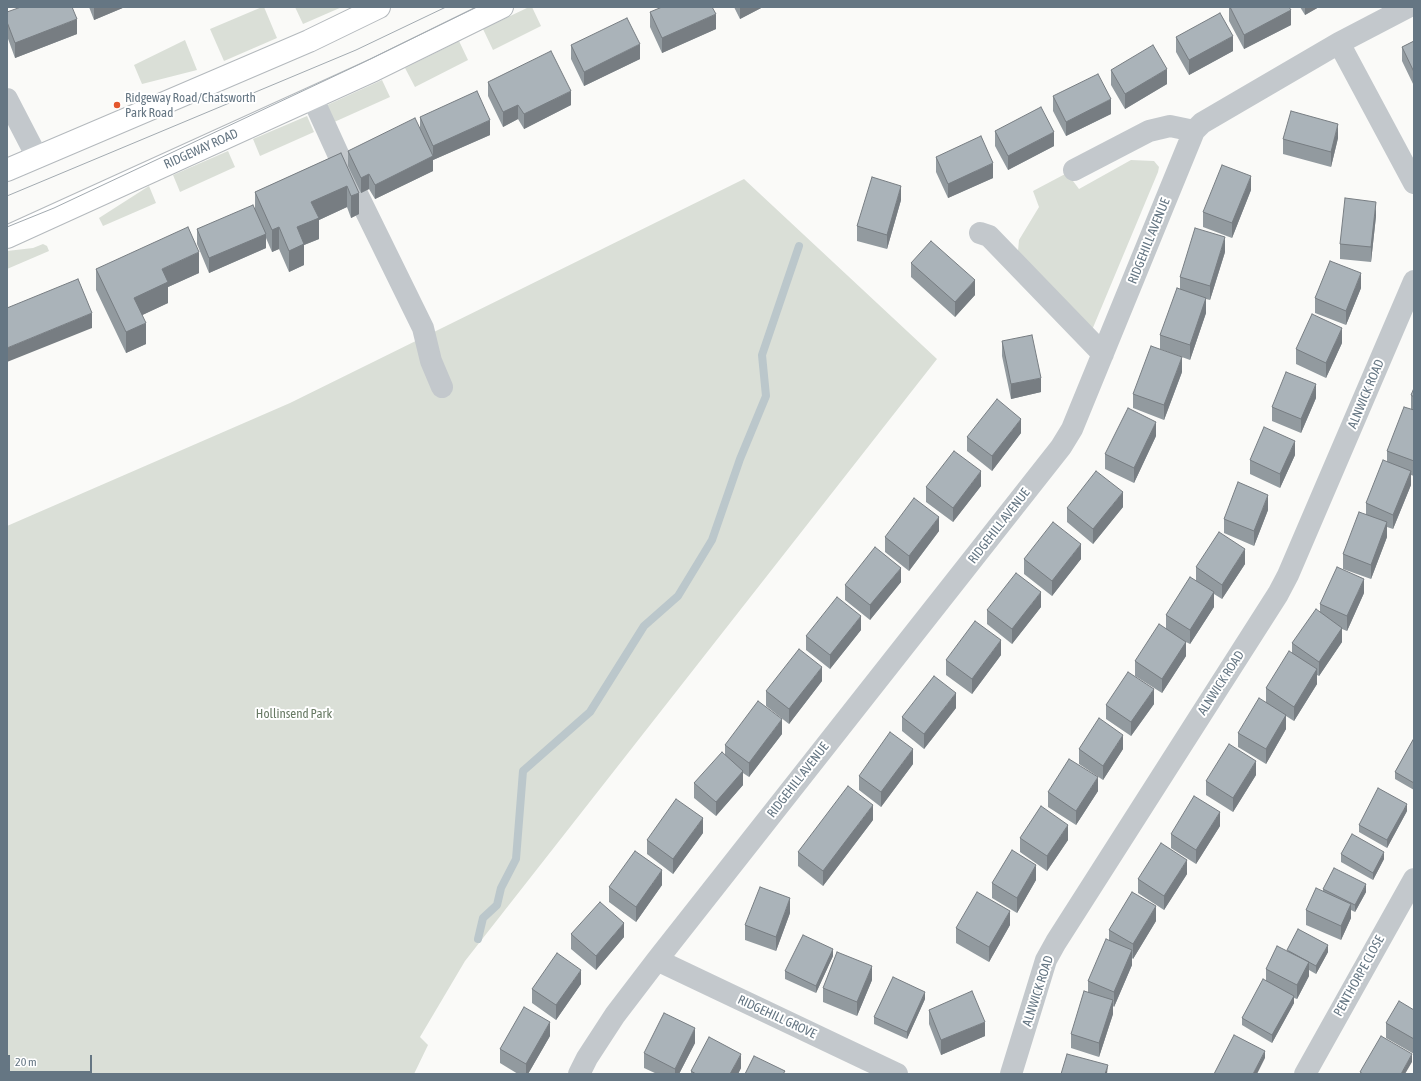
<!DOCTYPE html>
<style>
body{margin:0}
#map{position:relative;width:1421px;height:1081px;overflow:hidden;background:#fafaf8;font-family:"Asap Condensed",sans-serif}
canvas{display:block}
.frame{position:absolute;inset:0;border:8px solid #657683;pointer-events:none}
.scale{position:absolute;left:8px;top:1055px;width:84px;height:18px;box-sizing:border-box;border:2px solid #657683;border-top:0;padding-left:5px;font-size:12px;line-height:14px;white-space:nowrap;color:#657683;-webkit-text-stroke:3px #fff;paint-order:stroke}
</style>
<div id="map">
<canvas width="1421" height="1081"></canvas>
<div class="frame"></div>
<div class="scale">20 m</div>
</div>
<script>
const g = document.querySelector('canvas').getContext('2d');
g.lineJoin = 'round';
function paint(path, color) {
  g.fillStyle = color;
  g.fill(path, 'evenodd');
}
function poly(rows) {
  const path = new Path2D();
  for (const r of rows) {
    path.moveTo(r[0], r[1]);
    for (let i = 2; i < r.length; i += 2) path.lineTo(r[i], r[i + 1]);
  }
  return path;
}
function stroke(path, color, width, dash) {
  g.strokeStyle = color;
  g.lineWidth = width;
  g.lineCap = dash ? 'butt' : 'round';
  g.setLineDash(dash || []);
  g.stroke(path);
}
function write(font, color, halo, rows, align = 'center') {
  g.font = font + ' "Asap Condensed",sans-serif';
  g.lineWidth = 4;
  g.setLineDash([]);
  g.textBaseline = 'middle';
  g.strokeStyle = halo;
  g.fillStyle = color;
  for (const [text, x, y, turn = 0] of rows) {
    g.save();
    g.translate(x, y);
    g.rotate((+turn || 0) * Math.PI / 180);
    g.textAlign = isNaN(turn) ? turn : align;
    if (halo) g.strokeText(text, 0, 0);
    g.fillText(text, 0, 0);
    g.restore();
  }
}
paint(poly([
 [262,7,264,7,277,38,224,61,210,29],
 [295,7,342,7,303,24],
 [529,7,532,7,541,26,493,50,483,29],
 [185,40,197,70,142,84,134,65],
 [459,41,468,60,415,87,405,68],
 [382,80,390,97,332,123,325,106],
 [307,116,314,132,260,156,253,139],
 [228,151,235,167,180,192,173,175],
 [1131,160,1154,161,1159,167,1158,172,1092,330,1018,251,1019,240,1039,207,1033,191,1067,173,1079,189],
 [744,179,937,359,465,961,420,1037,428,1045,414,1074,7,1074,7,526,290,403],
 [149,186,156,203,103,226,99,218],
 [43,244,47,246,49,251,7,269,7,251,33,248]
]), '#dadfd7');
stroke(poly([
 [478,939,483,918,497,905,501,888,516,859,523,771,590,712,644,626,678,596,712,540,740,459,766,396,762,355,799,246]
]), '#bbc7cb', 8);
const highway = poly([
 [7,170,176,98,309,41,379,7],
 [7,237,374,70,502,7]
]);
stroke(highway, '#b4b9bd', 24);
stroke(poly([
 [1339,43,1414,183],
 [7,99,37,157],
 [313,99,344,167,423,328,431,361,442,387],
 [1074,170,1149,131,1170,126,1194,131],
 [980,233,989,236,1103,354],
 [657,960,897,1074],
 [579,1074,587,1058,615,1015,657,960,1061,447,1072,429,1194,131,1202,123,1339,43,1408,7],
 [1011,1074,1046,960,1056,942,1278,594,1288,575,1414,281],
 [1305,1074,1414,879]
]), '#c3c8cc', 22);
stroke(highway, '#fff', 22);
stroke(poly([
 [7,196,356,50,446,7],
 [7,227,54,208,360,64,477,7]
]), '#a2aab0', 1);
paint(poly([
 [89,7,125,7,94,20],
 [734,7,763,7,740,19],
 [1229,7,1289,7,1291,25,1244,49,1229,21],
 [1300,7,1319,7,1305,15],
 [7,12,77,34,15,58,7,36],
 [650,12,716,29,662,53,650,27],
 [1176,37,1233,51,1189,75,1176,52],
 [1414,41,1414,86,1402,61,1402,47],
 [571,45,640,59,584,86,571,59],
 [1111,70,1167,84,1125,109,1111,85],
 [488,82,571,105,524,129,518,119,503,127,488,96],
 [1053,96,1111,114,1066,136,1053,111],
 [420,117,490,135,433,160,433,171,375,199,369,189,361,193,348,166,348,151,420,129],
 [995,131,1054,146,1008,170,995,146],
 [1338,138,1331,167,1283,154,1283,139],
 [341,153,359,214,351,218,347,207,319,220,319,239,304,245,304,265,289,272,279,249,272,252,266,238,266,248,209,273,197,244,197,229,255,208,255,192],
 [936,157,993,178,948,198,936,172],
 [1251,190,1232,238,1203,227,1203,212],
 [901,200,887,249,857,241,857,226],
 [1376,216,1371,262,1340,259,1340,244],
 [1225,252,1210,300,1206,299,1206,313,1190,360,1160,349,1160,335,1180,289,1180,277],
 [911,263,975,295,955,317,911,277],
 [96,269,199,273,168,287,168,303,142,315,146,344,126,353,96,290],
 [1361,288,1346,325,1315,313,1315,298],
 [1002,341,1041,392,1011,399,1002,356],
 [1342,343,1326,378,1296,364,1296,349],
 [1182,372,1164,420,1133,408,1133,394],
 [1414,388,1414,476,1411,475,1411,485,1393,529,1387,527,1387,537,1371,579,1343,569,1343,554,1366,514,1366,503,1387,461,1387,451,1411,409,1411,395],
 [1316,398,1301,433,1272,421,1272,407],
 [1021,433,992,471,967,451,967,437],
 [1156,436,1134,483,1105,469,1105,454],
 [1295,455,1280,488,1250,474,1250,460],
 [981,486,953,522,926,502,926,487],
 [1123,507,1093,544,1067,522,1067,508],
 [1268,510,1254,546,1224,533,1224,519],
 [939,531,909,571,885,552,885,537],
 [1024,559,1081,559,1052,596,1024,574],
 [1245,564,1222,599,1214,594,1214,607,1190,644,1186,642,1186,656,1162,693,1135,676,1135,661,1166,629,1166,615,1196,581,1196,567],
 [901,582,870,620,845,600,845,585],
 [1364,593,1347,631,1342,629,1342,642,1319,676,1317,675,1317,684,1294,721,1286,716,1286,729,1266,764,1238,747,1238,733,1266,702,1266,688,1292,653,1292,643,1320,612,1320,604],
 [1041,607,1012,644,987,624,987,610],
 [861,630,830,669,806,650,806,636],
 [1001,655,972,694,946,675,946,660],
 [822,681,789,724,766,706,766,691],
 [1154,704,1131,736,1106,719,1106,705],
 [956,708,924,749,902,731,902,717],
 [782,734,749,777,743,773,743,785,716,816,694,798,694,783,725,755,725,745],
 [1414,738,1414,790,1395,779,1395,772],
 [1079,749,1123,749,1103,780,1079,764],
 [913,764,881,807,859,790,859,776],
 [1256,775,1233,812,1206,795,1206,781],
 [1098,791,1076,825,1048,807,1048,792],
 [1407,811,1387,848,1359,832,1359,825],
 [873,820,823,886,798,866,798,852],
 [1220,826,1196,864,1171,848,1171,834],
 [703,833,673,874,647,854,647,840],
 [1020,838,1068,840,1047,871,1020,852],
 [1341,854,1384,859,1373,880,1341,862],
 [1187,874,1164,910,1138,893,1138,879],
 [1036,880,1017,913,992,898,992,883],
 [662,885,636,922,609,902,609,887],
 [1323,889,1366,892,1355,912,1351,910,1351,918,1341,940,1306,925,1306,910,1323,891],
 [790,913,776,951,745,940,745,925],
 [1156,921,1133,959,1132,958,1132,965,1114,1007,1113,1006,1113,1014,1099,1057,1071,1048,1071,1034,1088,992,1088,981,1109,940,1109,930],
 [1010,925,989,962,956,943,956,928],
 [571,934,624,937,596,970,571,949],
 [1287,951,1328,952,1316,974,1309,970,1309,976,1297,999,1294,998,1294,1003,1272,1043,1242,1025,1242,1018,1266,980,1266,969],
 [833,956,816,993,785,979,785,971],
 [872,980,857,1016,823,1002,823,988],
 [581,984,556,1020,532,1003,532,989],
 [925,999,907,1039,874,1024,874,1017],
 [929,1010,985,1036,941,1055,929,1024],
 [1414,1010,1414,1054,1386,1038,1386,1023],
 [550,1036,528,1074,518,1074,500,1063,500,1049],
 [695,1043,679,1074,657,1074,644,1068,644,1053],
 [741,1068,738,1074,691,1074,691,1071]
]), '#929a9f');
paint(poly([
 [94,7,125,7,94,20],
 [740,7,763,7,740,19],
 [1305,7,1319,7,1305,15],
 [1291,10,1291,25,1244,49,1244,35],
 [716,14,716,29,662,53,662,38],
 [77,19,77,34,15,58,15,43],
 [1233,36,1233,51,1189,75,1189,60],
 [640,44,640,59,584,86,584,72],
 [1167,69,1167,84,1125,109,1125,94],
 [571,91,571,105,524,129,524,114],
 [1111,99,1111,114,1066,136,1066,122],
 [518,105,518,119,503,127,503,112],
 [490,120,490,135,433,160,433,171,375,199,375,185,433,156,433,146],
 [1338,124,1338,138,1331,167,1331,152],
 [1054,132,1054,146,1008,170,1008,156],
 [993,163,993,178,948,198,948,184],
 [369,174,369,189,361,193,361,178],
 [1251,176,1251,190,1232,238,1232,223],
 [347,186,347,207,319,220,319,239,304,245,304,265,289,272,289,251,297,227,311,202],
 [901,186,901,200,887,249,887,235],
 [359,193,359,214,351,218,351,196],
 [1376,202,1376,216,1371,262,1371,247],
 [279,227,279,249,272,252,272,230],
 [266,234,266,248,209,273,209,258],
 [1225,237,1225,252,1210,300,1210,286],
 [199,252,199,273,168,287,168,303,134,319,134,298,162,269],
 [1361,273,1361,288,1346,325,1346,311],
 [975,280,975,295,955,317,955,302],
 [1206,298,1206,313,1190,360,1190,345],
 [92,313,92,328,7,362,7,348],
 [146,323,146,344,126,353,126,332],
 [1342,328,1342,343,1326,378,1326,363],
 [1182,357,1182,372,1164,420,1164,405],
 [1041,378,1041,392,1011,399,1011,384],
 [1316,384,1316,398,1301,433,1301,419],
 [1021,419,1021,433,992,471,992,456],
 [1156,422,1156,436,1134,483,1134,468],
 [1295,441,1295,455,1280,488,1280,474],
 [981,471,981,486,953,522,953,508],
 [1411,471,1411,485,1393,529,1393,515],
 [1123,492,1123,507,1093,544,1093,529],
 [1268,495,1268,510,1254,546,1254,531],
 [939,517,939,531,909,571,909,556],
 [1387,522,1387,537,1371,579,1371,565],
 [1081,544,1081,559,1052,596,1052,581],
 [1245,549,1245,564,1222,599,1222,585],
 [901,568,901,582,870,620,870,605],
 [1364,579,1364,593,1347,631,1347,616],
 [1041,592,1041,607,1012,644,1012,629],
 [1214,592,1214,607,1190,644,1190,630],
 [861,616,861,630,830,669,830,655],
 [1342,628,1342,642,1319,676,1319,662],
 [1001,640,1001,655,972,694,972,679],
 [1186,642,1186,656,1162,693,1162,679],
 [822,667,822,681,789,724,789,709],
 [1317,669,1317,684,1294,721,1294,707],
 [1154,689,1154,704,1131,736,1131,722],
 [956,693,956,708,924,749,924,734],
 [1286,715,1286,729,1266,764,1266,749],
 [782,719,782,734,749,777,749,763],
 [1123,735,1123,749,1103,780,1103,766],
 [913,749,913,764,881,807,881,792],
 [1256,761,1256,775,1233,812,1233,798],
 [743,771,743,785,716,816,716,802],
 [1098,777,1098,791,1076,825,1076,811],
 [1407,804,1407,811,1387,848,1387,840],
 [873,805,873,820,823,886,823,871],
 [1220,812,1220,826,1196,864,1196,850],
 [703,818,703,833,673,874,673,859],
 [1068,825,1068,840,1047,871,1047,856],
 [1384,852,1384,859,1373,880,1373,873],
 [1187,860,1187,874,1164,910,1164,896],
 [1036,865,1036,880,1017,913,1017,898],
 [662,870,662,885,636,922,636,907],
 [1366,884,1366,892,1355,912,1355,905],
 [790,898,790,913,776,951,776,937],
 [1351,904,1351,918,1341,940,1341,926],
 [1156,906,1156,921,1133,959,1133,944],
 [1010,911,1010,925,989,962,989,947],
 [624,923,624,937,596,970,596,956],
 [1328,945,1328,952,1316,974,1316,966],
 [833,949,833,956,816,993,816,986],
 [1132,950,1132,965,1114,1007,1114,992],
 [1309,962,1309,976,1297,999,1297,985],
 [872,966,872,980,857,1016,857,1002],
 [581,970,581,984,556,1020,556,1005],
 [925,992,925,999,907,1039,907,1032],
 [1294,996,1294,1003,1272,1043,1272,1035],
 [1113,1000,1113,1014,1099,1057,1099,1043],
 [550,1022,550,1036,528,1074,526,1074,526,1064],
 [985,1022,985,1036,941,1055,941,1040],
 [695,1028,695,1043,679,1074,675,1074,675,1069],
 [1265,1051,1265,1058,1257,1074,1253,1074],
 [741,1054,741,1068,738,1074,730,1074],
 [1412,1054,1412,1062,1405,1074,1401,1074],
 [1108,1065,1107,1074,1105,1074]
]), '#777d82');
const building = poly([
 [21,7,72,7,77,19,15,43,7,22,7,12,21,7],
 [662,7,712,7,716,14,662,38,650,12,662,7],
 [1230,7,1289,7,1291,10,1244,35,1230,7],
 [1220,13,1233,36,1189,60,1176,37,1220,13],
 [627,18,640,44,584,72,571,45,627,18],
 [1414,41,1414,72,1402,47,1414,41],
 [1153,45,1167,69,1125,94,1111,70,1153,45],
 [551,51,571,91,524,114,518,105,503,112,488,82,551,51],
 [1098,74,1111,99,1066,122,1053,96,1098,74],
 [477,91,490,120,433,146,420,117,477,91],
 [1041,107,1054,132,1008,156,995,131,1041,107],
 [1291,111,1338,124,1331,152,1283,139,1291,111],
 [415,118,433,156,375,185,369,174,361,178,348,151,415,118],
 [981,136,993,163,948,184,936,157,981,136],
 [341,153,359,193,351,196,347,186,311,202,319,218,297,227,304,244,289,251,279,227,272,230,255,192,341,153],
 [1222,165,1251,176,1232,223,1203,212,1222,165],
 [872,177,901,186,887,235,857,226,872,177],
 [1345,198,1376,202,1371,247,1340,244,1345,198],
 [253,205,266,234,209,258,197,229,253,205],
 [188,227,199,252,162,269,168,282,134,298,146,323,126,332,96,269,188,227],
 [1195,228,1225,237,1210,286,1180,277,1195,228],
 [931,241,975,280,955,302,911,263,931,241],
 [1330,261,1361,273,1346,311,1315,298,1330,261],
 [78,279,92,313,7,348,7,308,78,279],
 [1177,288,1206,298,1190,345,1160,335,1177,288],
 [1312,314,1342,328,1326,363,1296,349,1312,314],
 [1032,335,1041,378,1011,384,1002,341,1032,335],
 [1151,346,1182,357,1164,405,1133,394,1151,346],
 [1286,372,1316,384,1301,419,1272,407,1286,372],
 [1414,388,1414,397,1411,395,1414,388],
 [997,399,1021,419,992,456,967,437,997,399],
 [1404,407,1414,410,1414,461,1387,451,1404,407],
 [1128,408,1156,422,1134,468,1105,454,1128,408],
 [1264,427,1295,441,1280,474,1250,460,1264,427],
 [954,451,981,471,953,508,926,487,954,451],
 [1383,460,1411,471,1393,515,1366,503,1383,460],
 [1096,471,1123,492,1093,529,1067,508,1096,471],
 [1238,482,1268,495,1254,531,1224,519,1238,482],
 [914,498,939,517,909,556,885,537,914,498],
 [1359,512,1387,522,1371,565,1343,554,1359,512],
 [1053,522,1081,544,1052,581,1024,559,1053,522],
 [1219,532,1245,549,1222,585,1196,567,1219,532],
 [875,547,901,568,870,605,845,585,875,547],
 [1337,567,1364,579,1347,616,1320,604,1337,567],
 [1016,573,1041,592,1012,629,987,610,1016,573],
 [1190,577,1214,592,1190,630,1166,615,1190,577],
 [837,597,861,616,830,655,806,636,837,597],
 [1316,609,1342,628,1319,662,1292,643,1316,609],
 [975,621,1001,640,972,679,946,660,975,621],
 [1159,624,1186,642,1162,679,1135,661,1159,624],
 [799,649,822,667,789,709,766,691,799,649],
 [1289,651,1317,669,1294,707,1266,688,1289,651],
 [1128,672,1154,689,1131,722,1106,705,1128,672],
 [934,676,956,693,924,734,902,717,934,676],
 [1259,698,1286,715,1266,749,1238,733,1259,698],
 [758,701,782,719,749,763,725,745,758,701],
 [1099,718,1123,735,1103,766,1079,749,1099,718],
 [890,732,913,749,881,792,859,776,890,732],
 [1414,738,1414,783,1395,772,1414,738],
 [1229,744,1256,761,1233,798,1206,781,1229,744],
 [722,752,743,771,716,802,694,783,722,752],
 [1069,759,1098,777,1076,811,1048,792,1069,759],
 [848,786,873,805,823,871,798,852,848,786],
 [1378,788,1407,804,1387,840,1359,825,1378,788],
 [1194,796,1220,812,1196,850,1171,834,1194,796],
 [676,799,703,818,673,859,647,840,676,799],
 [1041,806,1068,825,1047,856,1020,838,1041,806],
 [1352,834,1384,852,1373,873,1341,854,1352,834],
 [1161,843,1187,860,1164,896,1138,879,1161,843],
 [1012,850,1036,865,1017,898,992,883,1012,850],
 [635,851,662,870,636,907,609,887,635,851],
 [1334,868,1366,884,1355,905,1323,889,1334,868],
 [760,887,790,898,776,937,745,925,760,887],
 [1316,888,1351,904,1341,926,1306,910,1316,888],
 [977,892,1010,911,989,947,956,928,977,892],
 [1132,892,1156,906,1133,944,1109,930,1132,892],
 [600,902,624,923,596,956,571,934,600,902],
 [1298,929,1328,945,1316,966,1287,950,1298,929],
 [803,935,833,949,816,986,785,971,803,935],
 [1106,939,1132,950,1114,992,1088,981,1106,939],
 [1277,946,1309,962,1297,985,1266,969,1277,946],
 [837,952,872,966,857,1002,823,988,837,952],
 [557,953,581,970,556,1005,532,989,557,953],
 [893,977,925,992,907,1032,874,1017,893,977],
 [1263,979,1294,996,1272,1035,1242,1018,1263,979],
 [972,991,985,1022,941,1040,929,1010,972,991],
 [1084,991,1113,1000,1099,1043,1071,1034,1084,991],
 [1399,1001,1414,1010,1414,1039,1386,1023,1399,1001],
 [524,1007,550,1022,526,1064,500,1049,524,1007],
 [664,1013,695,1028,675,1069,644,1053,664,1013],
 [1234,1035,1265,1051,1253,1074,1214,1074,1234,1035],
 [1381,1036,1412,1054,1401,1074,1363,1074,1360,1072,1381,1036],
 [709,1037,741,1054,730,1074,696,1074,691,1071,709,1037],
 [1067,1054,1108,1065,1105,1074,1061,1074,1067,1054],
 [754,1056,785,1071,783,1074,745,1074,754,1056]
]);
paint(building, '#aab3b9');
stroke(building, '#777d82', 1);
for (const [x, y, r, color] of [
 [117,105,4,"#e4572e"]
]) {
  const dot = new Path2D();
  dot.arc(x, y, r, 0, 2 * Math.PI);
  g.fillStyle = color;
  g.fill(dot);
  stroke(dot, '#fff', 1.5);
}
write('13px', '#657683', '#fff', [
 ["Ridgeway Road/Chatsworth",125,98],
 ["Park Road",125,113]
], 'left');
write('13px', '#657683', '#fff', [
 ["RIDGEWAY ROAD",201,149,-24],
 ["RIDGEHILL AVENUE",1149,241,-68],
 ["ALNWICK ROAD",1366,394,-67],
 ["RIDGEHILL AVENUE",999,526,-52],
 ["ALNWICK ROAD",1221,683,-57],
 ["RIDGEHILL AVENUE",798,780,-52],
 ["PENTHORPE CLOSE",1359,976,-61],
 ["ALNWICK ROAD",1038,991,-72],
 ["RIDGEHILL GROVE",777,1017,25]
]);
write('13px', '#687a64', '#fff', [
 ["Hollinsend Park",294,714]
]);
</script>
